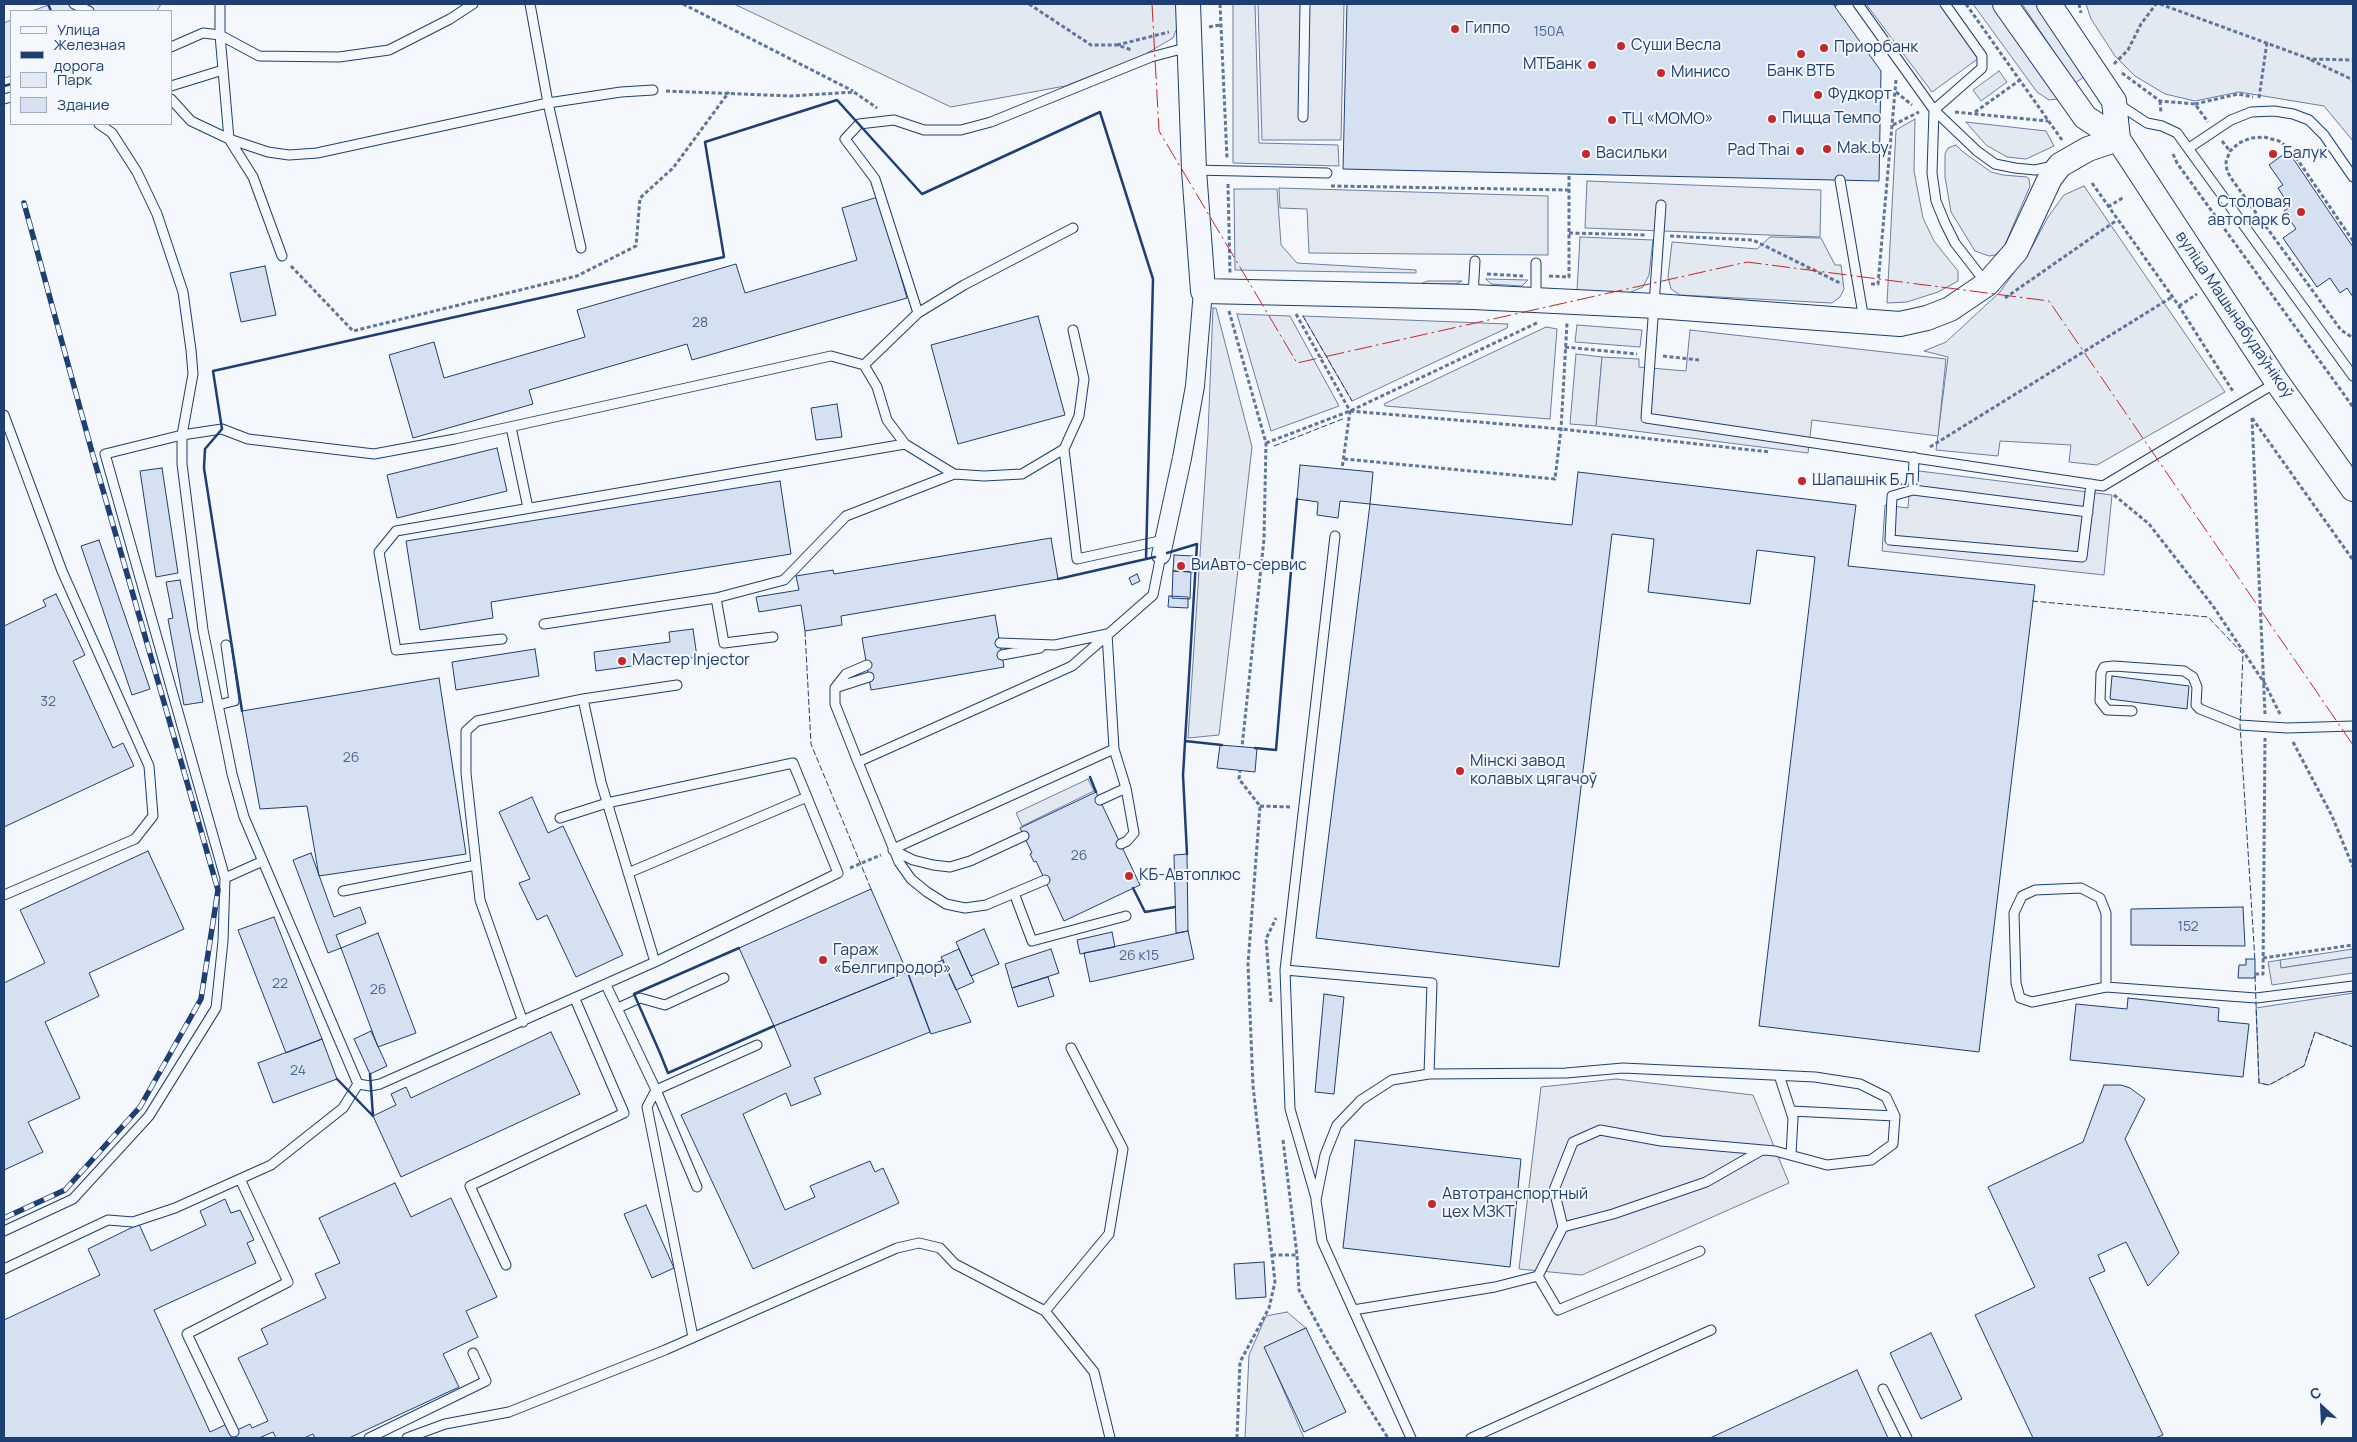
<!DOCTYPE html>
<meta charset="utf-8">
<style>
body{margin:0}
#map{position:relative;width:2357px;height:1442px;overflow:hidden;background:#f4f7fb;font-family:Manrope,sans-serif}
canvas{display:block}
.frame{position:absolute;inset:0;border:5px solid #1d3f73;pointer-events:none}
.legend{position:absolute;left:10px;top:10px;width:162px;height:115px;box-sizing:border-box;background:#f4f7fb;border:1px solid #9eadc5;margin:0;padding:6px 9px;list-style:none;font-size:15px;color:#1d3f73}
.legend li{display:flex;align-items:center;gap:10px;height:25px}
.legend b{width:25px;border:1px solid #9eadc5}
.north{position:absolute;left:2297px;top:1382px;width:50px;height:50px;-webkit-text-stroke:4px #f4f7fb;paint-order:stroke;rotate:335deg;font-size:14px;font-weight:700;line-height:20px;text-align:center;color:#1d3f73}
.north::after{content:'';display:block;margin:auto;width:18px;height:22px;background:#1d3f73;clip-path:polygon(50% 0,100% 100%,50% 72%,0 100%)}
</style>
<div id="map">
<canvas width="2357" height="1442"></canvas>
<div class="frame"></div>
<ul class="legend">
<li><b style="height:6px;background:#f4f7fb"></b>Улица</li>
<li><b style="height:6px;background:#1d3f73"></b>Железная дорога</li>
<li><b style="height:14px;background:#e3e9f0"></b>Парк</li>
<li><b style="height:14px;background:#d5e0f0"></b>Здание</li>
</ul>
<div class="north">С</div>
</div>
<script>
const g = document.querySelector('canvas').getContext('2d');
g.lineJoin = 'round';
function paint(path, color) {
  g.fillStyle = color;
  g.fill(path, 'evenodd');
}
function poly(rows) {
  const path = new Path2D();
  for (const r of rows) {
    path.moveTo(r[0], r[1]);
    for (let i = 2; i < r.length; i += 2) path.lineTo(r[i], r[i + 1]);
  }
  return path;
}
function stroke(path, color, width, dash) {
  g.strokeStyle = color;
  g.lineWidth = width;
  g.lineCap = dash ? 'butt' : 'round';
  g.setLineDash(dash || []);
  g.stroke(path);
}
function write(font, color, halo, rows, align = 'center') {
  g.font = font + ' Manrope,sans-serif';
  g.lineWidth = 4;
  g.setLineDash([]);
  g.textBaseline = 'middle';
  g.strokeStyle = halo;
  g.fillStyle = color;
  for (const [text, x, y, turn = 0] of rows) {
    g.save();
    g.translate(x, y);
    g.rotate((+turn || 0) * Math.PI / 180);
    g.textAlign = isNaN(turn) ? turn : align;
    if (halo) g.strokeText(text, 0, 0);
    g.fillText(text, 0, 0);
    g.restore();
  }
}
const green = poly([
 [51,4,161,4,157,11,32,11,51,4],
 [734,4,1176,4,1177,28,1173,38,1142,56,1065,86,951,107,734,4],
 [1233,4,1255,4,1259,143,1338,145,1339,166,1233,163,1233,4],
 [1973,4,1996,4,2059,99,2049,100,2037,92,1973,4],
 [2022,4,2036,4,2084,77,2075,83,2022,4],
 [2086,4,2353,4,2353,141,2324,106,2239,92,2195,101,2165,94,2135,76,2115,56,2091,19,2086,4],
 [11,20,11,76,4,78,4,23,11,20],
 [1915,119,1914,171,1923,218,1934,241,1958,271,1958,281,1938,292,1907,302,1887,303,1896,130,1915,119],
 [1966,122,2046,131,2054,146,2026,159,2007,157,1986,145,1966,122],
 [1956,145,1963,152,1991,172,2003,175,2027,177,2029,179,2030,186,2004,247,1995,255,1989,256,1975,251,1951,212,1945,177,1945,154,1948,148,1956,145],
 [2084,186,2225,392,2097,465,2069,462,2071,445,2000,441,1998,456,1936,450,1948,357,1924,351,1946,342,2000,292,2032,247,2048,217,2064,195,2084,186],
 [1234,189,1277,189,1281,245,1297,263,1416,270,1416,273,1235,270,1234,189],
 [1580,237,1653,240,1649,275,1643,287,1629,293,1577,291,1580,237],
 [1770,237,1821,238,1835,265,1841,265,1844,289,1840,297,1832,303,1680,295,1671,289,1668,277,1672,242,1757,249,1770,237],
 [1486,279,1528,280,1522,286,1491,284,1486,279],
 [1428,281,1462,281,1456,284,1420,284,1428,281],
 [1213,308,1216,308,1252,447,1219,735,1188,738,1208,434,1213,308],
 [1237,314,1290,316,1339,406,1271,431,1237,314],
 [1303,316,1508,324,1507,328,1352,401,1303,316],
 [1577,325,1642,330,1640,347,1575,342,1577,325],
 [1546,327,1557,329,1550,419,1385,406,1384,404,1546,327],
 [1576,354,1602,357,1596,426,1570,424,1576,354],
 [2353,949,2353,957,2281,968,2280,960,2353,949],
 [2353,993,2353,1047,2315,1032,2304,1066,2269,1085,2259,1083,2256,1008,2353,993],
 [1287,1312,1306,1328,1265,1347,1304,1438,1245,1438,1249,1355,1266,1316,1287,1312]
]);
paint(green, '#e3e9f0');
stroke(green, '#687fa3', 1);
const parking = poly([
 [1258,4,1344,4,1341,140,1262,140,1258,4],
 [1866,4,1944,4,1979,58,1932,92,1866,4],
 [1999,71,2007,82,1981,101,1973,90,1999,71],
 [1587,181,1821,190,1820,237,1585,228,1587,181],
 [1279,188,1548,196,1548,255,1309,253,1307,209,1280,208,1279,188],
 [1690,330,1946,359,1938,436,1812,420,1808,453,1596,426,1602,357,1639,359,1639,367,1686,371,1690,330],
 [1911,470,2112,495,2104,575,1882,551,1885,505,1908,508,1911,470],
 [1088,779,1094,791,1022,826,1016,813,1088,779],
 [2353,957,2353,973,2272,985,2268,962,2280,960,2281,968,2353,957],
 [1616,1079,1753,1095,1789,1183,1582,1275,1519,1269,1541,1087,1616,1079]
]);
paint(parking, '#e3e8f0');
stroke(parking, '#687fa3', 1);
const building = poly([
 [1347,4,1833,4,1881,71,1879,181,1343,169,1347,4],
 [2288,151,2353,247,2353,297,2347,288,2340,293,2330,278,2317,287,2283,238,2296,229,2284,211,2290,207,2278,188,2283,185,2269,165,2288,151],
 [878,197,907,298,692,360,687,344,529,390,533,404,413,438,389,355,434,342,444,378,585,337,577,310,736,264,745,293,857,260,842,208,878,197],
 [265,266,276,315,241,322,230,273,265,266],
 [1038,316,1065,415,958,444,931,345,1038,316],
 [837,404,842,437,816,440,811,408,837,404],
 [497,448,507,491,397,518,387,475,497,448],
 [1300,465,1373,472,1370,504,1340,501,1338,518,1317,515,1318,502,1297,499,1300,465],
 [162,468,178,573,156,577,140,471,162,468],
 [1578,472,1856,505,1848,566,2035,585,1979,1052,1759,1026,1815,557,1757,550,1750,604,1648,592,1654,539,1612,534,1559,967,1316,938,1370,504,1572,525,1578,472],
 [780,481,791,554,491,602,493,618,420,630,406,541,780,481],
 [1051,538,1058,579,841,616,842,625,805,631,801,605,759,612,756,597,799,590,796,576,833,570,834,574,1051,538],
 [99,540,150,689,132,695,81,546,99,540],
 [1174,555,1193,556,1193,572,1173,571,1174,555],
 [1173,571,1191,572,1190,599,1172,598,1173,571],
 [1137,574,1140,581,1132,585,1129,578,1137,574],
 [180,580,203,702,184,705,168,619,173,618,166,582,180,580],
 [56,594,85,655,73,661,113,748,123,743,134,766,4,827,4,626,46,606,43,600,56,594],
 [1169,596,1188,597,1188,608,1168,607,1169,596],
 [995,615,1004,667,871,690,862,638,995,615],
 [693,629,697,657,596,671,594,652,670,642,669,632,693,629],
 [535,649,539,676,456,690,452,662,535,649],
 [2112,676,2189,686,2187,709,2110,699,2112,676],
 [439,678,466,854,319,876,307,806,260,809,242,711,439,678],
 [1220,745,1257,748,1255,772,1217,768,1220,745],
 [1096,792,1140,885,1064,921,1036,861,1034,862,1030,854,1032,853,1020,828,1096,792],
 [532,797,548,833,563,826,623,955,576,977,547,915,537,920,519,883,530,879,499,812,532,797],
 [148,851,184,929,89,973,99,996,45,1022,80,1098,28,1122,43,1152,4,1170,4,983,45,963,20,910,148,851],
 [311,853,334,917,360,907,366,923,336,935,341,948,328,953,293,860,311,853],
 [1187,854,1188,931,1176,933,1174,855,1187,854],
 [871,889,907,972,774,1026,739,948,871,889],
 [2243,907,2245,946,2131,945,2131,909,2243,907],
 [274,917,322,1039,286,1053,238,930,274,917],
 [984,929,999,964,971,976,956,942,984,929],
 [1188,931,1194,959,1090,982,1084,953,1188,931],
 [1112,932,1115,947,1080,954,1077,940,1112,932],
 [378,933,416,1033,378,1047,341,948,378,933],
 [959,949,974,982,956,990,941,957,959,949],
 [1051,949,1059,973,1012,988,1005,964,1051,949],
 [2246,959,2255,959,2255,978,2238,978,2239,965,2246,965,2246,959],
 [943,960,971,1022,931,1034,909,975,943,960],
 [907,972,930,1032,814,1078,821,1094,791,1106,786,1093,743,1114,785,1210,815,1197,810,1186,870,1161,875,1172,883,1168,899,1203,753,1269,681,1115,791,1066,774,1026,907,972],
 [1048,977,1054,996,1018,1007,1012,988,1048,977],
 [1324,994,1344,997,1334,1094,1315,1092,1324,994],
 [2128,998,2219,1008,2218,1021,2249,1024,2243,1077,2070,1060,2076,1004,2127,1009,2128,998],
 [371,1031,387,1066,370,1074,354,1039,371,1031],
 [551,1032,580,1094,401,1177,373,1116,396,1105,391,1094,406,1087,411,1098,551,1032],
 [322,1039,337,1079,273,1103,258,1063,322,1039],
 [2104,1085,2121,1085,2130,1088,2145,1099,2125,1139,2179,1253,2148,1286,2126,1242,2098,1255,2105,1271,2089,1278,2163,1435,2155,1438,2033,1438,1975,1315,2035,1287,1988,1187,2083,1142,2104,1085],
 [1355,1140,1521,1159,1510,1267,1343,1248,1355,1140],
 [395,1183,411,1217,451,1198,497,1297,466,1311,478,1337,443,1354,459,1387,349,1438,315,1438,313,1434,304,1438,276,1438,273,1432,259,1438,4,1438,4,1320,100,1275,88,1249,139,1224,151,1251,206,1225,200,1211,225,1199,231,1213,240,1210,254,1240,247,1243,256,1263,154,1310,210,1432,227,1424,231,1433,250,1424,252,1428,268,1421,238,1358,268,1344,261,1329,326,1298,315,1274,340,1263,319,1218,395,1183],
 [646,1205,674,1268,652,1278,624,1214,646,1205],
 [1264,1262,1266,1297,1236,1299,1234,1264,1264,1262],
 [1306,1328,1346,1412,1304,1432,1264,1347,1306,1328],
 [1931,1333,1962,1399,1921,1419,1890,1353,1931,1333],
 [1857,1370,1888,1438,1710,1438,1857,1370]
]);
paint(building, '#d5e0f0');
stroke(building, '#1d3f73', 1);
const lane = poly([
 [74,4,89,11],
 [220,4,220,35,229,139,253,177,282,256],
 [530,4,548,103,581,248],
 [1858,4,1934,110,1977,151,1995,164,2015,168,2035,170,2054,166],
 [1945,4,1982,56,1982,68,1934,110,1932,173,1936,201,1945,223,1955,243,1986,283],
 [171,47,203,33,220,35,259,56,339,57,389,50,450,19,473,4],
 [171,86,223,70],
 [4,99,11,97],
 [171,99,191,121,229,139,268,152,289,155,317,153,548,103,621,92,653,90],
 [2118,104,2147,123,2162,126,2177,133,2353,376],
 [1303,117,1305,4],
 [99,124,112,133,137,172,157,214,183,292,191,350,193,374,182,435,182,464,203,630,232,774,244,817,358,1084],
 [2189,148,2231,120,2251,112,2274,111,2293,114,2309,120,2324,135,2353,177],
 [1194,170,1327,173],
 [1840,180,1864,320],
 [1661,205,1646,418,2103,486,2277,382],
 [1473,296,1475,261],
 [1536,300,1536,263],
 [918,313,964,285,1073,228],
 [864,365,918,313,875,179,845,139,859,124,894,120,924,130,961,130,991,122,1151,57,1189,47],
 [4,415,62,571,149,766,153,816,135,839,4,895],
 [511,427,528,508],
 [1064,449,1077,559,1164,540],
 [1913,490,1914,457],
 [2088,512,1913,490,1892,496,1890,540,2082,557,2091,484],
 [1335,536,1285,970,1432,983,1429,1074],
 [716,598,724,643,773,637],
 [544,624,716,598,784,580,846,516,954,474],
 [502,639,396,650,379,552,396,531,905,444],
 [1000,643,1055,645,1107,634],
 [1002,655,1040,648],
 [835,688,869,677],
 [218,705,234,701,226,645],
 [2132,711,2107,710,2100,701,2101,673,2104,667,2114,666,2184,671,2193,677,2197,687,2196,705,2200,709,2240,725,2287,728,2353,726],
 [858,762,835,704,835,688,846,674,867,665],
 [1100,800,1126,788,1114,749,1107,634],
 [560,818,607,803,793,763,838,873,655,962],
 [1121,844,1127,841,1134,833,1126,788],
 [893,849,1114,749],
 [893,850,913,860,933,865,950,867,970,861,1024,836],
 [628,873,807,797],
 [225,878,105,454,182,435,222,429,248,439,374,454,455,439,831,356,864,365,877,387,887,420,905,444,954,474,984,476,1022,474,1064,449,1079,416,1084,379,1073,330],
 [1045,880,986,905,965,908,946,904,927,892,911,879,899,862,858,762,1072,666,1153,595,1161,555],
 [343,891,476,865],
 [1014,893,1032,941,1126,916],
 [1285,970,1290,1109,1316,1198],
 [606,985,656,1090,757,1045],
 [2106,987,2106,913,2100,898,2081,888,2035,890,2022,896,2014,913,2016,983,2020,998,2032,1002,2106,987,2256,998,2353,986],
 [618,1008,640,998,665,1005,724,978],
 [523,1022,480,900,466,773,466,731,477,721,583,699],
 [1779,1075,1793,1118,1791,1155],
 [358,1084,370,1086,380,1084,655,962,601,782,583,699,677,685],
 [656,1090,647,1107,693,1337],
 [656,1090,697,1187],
 [1791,1111,1895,1116],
 [4,1231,73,1199,149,1116,216,1008,223,941,225,878,263,861],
 [506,1265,470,1186,624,1113,575,999],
 [4,1269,108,1220,133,1222,175,1208,271,1165,343,1108,358,1084],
 [1538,1276,1558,1310,1700,1251],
 [1353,1310,1495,1287,1538,1276,1563,1227],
 [1045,1311,1109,1234,1123,1149,1071,1048],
 [1883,1389,1907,1438],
 [234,1432,187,1334,288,1282,240,1179],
 [369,1438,486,1381,473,1353],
 [407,1438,445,1424,509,1412,665,1350,897,1248,919,1243,940,1248,955,1264,1045,1311,1094,1372,1110,1438],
 [1411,1438,1322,1241,1316,1200,1325,1155,1337,1125,1361,1100,1392,1080,1429,1074,1566,1073,1623,1068,1815,1077,1860,1084,1886,1097,1895,1116,1893,1144,1871,1160,1827,1165,1775,1151,1661,1141,1600,1130,1573,1142,1554,1190,1563,1227,1613,1214,1706,1182,1762,1150],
 [1471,1438,1711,1330]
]);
const street = poly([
 [1161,555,1182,458,1195,386,1203,291]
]);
const secondary = poly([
 [1188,4,1194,170,1203,291,1473,297,1656,306,1900,324,1927,318,1950,309,1987,284,2016,251,2050,178,2060,165,2088,149,2118,139],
 [2005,4,2085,117,2118,139,2277,382,2353,489],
 [2049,4,2114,101,2118,139]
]);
stroke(lane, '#1d3f73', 11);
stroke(street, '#1d3f73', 20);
stroke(secondary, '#1d3f73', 26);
stroke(poly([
 [683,4,853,91],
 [1029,4,1091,45,1117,45,1132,50],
 [1220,4,1227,158],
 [1966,4,2062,140],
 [2079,4,2081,13],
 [2160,4,2310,59,2353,60],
 [1834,6,1837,4],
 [1209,27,1220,25],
 [1117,45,1169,32],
 [2311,60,2353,80],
 [2114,64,2128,50,2141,24,2156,4],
 [2122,73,2160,101,2195,104,2208,122],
 [666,91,791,96,854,92,877,108],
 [1896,92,1912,105],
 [2259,98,2267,42],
 [2160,101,2161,113],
 [2195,104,2238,94,2253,97],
 [1955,112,2048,121],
 [1975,112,2020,80],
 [1893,125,1919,112],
 [2222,141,2230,151],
 [2173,154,2177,163,2353,407],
 [2092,183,2179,306,2234,393],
 [1228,184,1230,273],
 [1331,186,1569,190],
 [2108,207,2124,197],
 [1569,233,1647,235],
 [1670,236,1753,240,1842,284],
 [2353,241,2291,150,2279,141,2264,137,2251,138,2239,143,2230,151,2226,162,2227,171,2233,181,2341,330,2353,338],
 [291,266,353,331,577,276,636,246,640,198,673,168,729,92],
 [1487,274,1523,276],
 [1549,276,1569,277,1569,174],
 [1871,284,1878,284,1896,80],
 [2005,298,2117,220],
 [2179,306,2197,294],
 [1229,311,1266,443,1264,539,1242,747],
 [1296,314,1350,411,1342,469],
 [1565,347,1637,354],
 [1663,356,1699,360],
 [1350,411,1561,429,1770,452],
 [2252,418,2265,714],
 [2252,418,2353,560],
 [1266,443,1350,411,1539,322],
 [1930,447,2172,297],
 [1344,459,1555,479,1561,429,1567,323],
 [2114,495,2149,524,2213,606,2265,684,2280,714],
 [2293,742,2332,816,2353,867],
 [1260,806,1291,807],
 [850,868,881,855],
 [2263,958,2353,945],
 [2255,974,2263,974,2265,738],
 [1271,1002,1266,939,1276,918],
 [1283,1140,1297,1255,1299,1290,1329,1345,1388,1438],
 [1272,1255,1297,1255],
 [1237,1438,1240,1362,1269,1308,1275,1282,1253,1086,1248,964,1260,806,1239,779,1240,771]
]), '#5e769c', 3, [4, 2.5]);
stroke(lane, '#f4f7fb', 9);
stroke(street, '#f4f7fb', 18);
stroke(secondary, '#f4f7fb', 24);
const rail = poly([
 [4,1218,65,1190,140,1107,201,999,218,890,92,452,24,203]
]);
stroke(rail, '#1d3f73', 5.5);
stroke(rail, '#f4f7fb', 4, [11]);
stroke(poly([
 [1303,316,1352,401],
 [1274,446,1345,418],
 [2032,601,2208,617,2243,654,2240,725,2255,961],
 [805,631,811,744,871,889],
 [2255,976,2259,1083,2269,1085,2304,1066,2315,1032,2353,1047]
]), '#1d3f73', 1, [6, 2.5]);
stroke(poly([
 [48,4,51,11],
 [4,86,11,84],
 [1167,553,1197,544,1183,775,1187,854],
 [1058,579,1155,557],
 [242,711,204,468,205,449,222,429,213,371,724,257,705,142,837,100,922,194,1100,112,1153,279,1146,559],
 [1185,741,1222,745],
 [1255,748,1276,750,1297,499],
 [1090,777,1096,792],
 [1133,888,1145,912,1175,907],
 [739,948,634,994,660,1053,668,1073,774,1026],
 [370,1074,373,1116],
 [337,1079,373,1116]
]), '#1d3f73', 2.5);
stroke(poly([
 [1152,4,1159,131,1297,363,1747,262,2049,301,2353,745]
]), '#c62828', 1, [18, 4, 2.5, 4]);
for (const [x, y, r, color] of [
 [1455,29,5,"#c62828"],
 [1621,46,5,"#c62828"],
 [1824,48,5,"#c62828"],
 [1801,54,5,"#c62828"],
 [1592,65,5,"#c62828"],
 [1661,73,5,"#c62828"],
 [1818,95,5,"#c62828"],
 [1772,119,5,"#c62828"],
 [1612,120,5,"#c62828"],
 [1827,149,5,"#c62828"],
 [1800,151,5,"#c62828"],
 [1586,154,5,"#c62828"],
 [2273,154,5,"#c62828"],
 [2301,212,5,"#c62828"],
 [1802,481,5,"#c62828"],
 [1181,566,5,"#c62828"],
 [622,661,5,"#c62828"],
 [1460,771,5,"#c62828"],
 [1129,876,5,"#c62828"],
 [823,960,5,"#c62828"],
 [1432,1204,5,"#c62828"]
]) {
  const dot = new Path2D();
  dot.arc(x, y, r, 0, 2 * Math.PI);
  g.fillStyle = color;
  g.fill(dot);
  stroke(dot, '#f4f7fb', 2);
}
write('14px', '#4b6792', null, [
 ["150А",1549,32],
 ["28",700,323],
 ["32",48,702],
 ["26",351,758],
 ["26",1079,856],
 ["152",2188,927],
 ["26 к15",1139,956],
 ["22",280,984],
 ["26",378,990],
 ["24",298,1071]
]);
write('16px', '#1d3f73', '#f4f7fb', [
 ["Гиппо",1465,29],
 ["Суши Весла",1631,46],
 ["Приорбанк",1834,48],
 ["МТБанк",1582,65,"right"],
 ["Банк ВТБ",1801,72,"center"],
 ["Минисо",1671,73],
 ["Фудкорт",1828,95],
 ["Пицца Темпо",1782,119],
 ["ТЦ «МОМО»",1622,120],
 ["Mak.by",1837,149],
 ["Pad Thai",1790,151,"right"],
 ["Васильки",1596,154],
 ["Балук",2283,154],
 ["Столовая",2291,203,"right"],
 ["автопарк 6",2291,221,"right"],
 ["Шапашнік Б.Л.",1812,481],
 ["ВиАвто-сервис",1191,566],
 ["Мастер Injector",632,661],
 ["Мінскі завод",1470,762],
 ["колавых цягачоў",1470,780],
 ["КБ-Автоплюс",1139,876],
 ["Гараж",833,951],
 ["«Белгипродор»",833,969],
 ["Автотранспортный",1442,1195],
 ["цех МЗКТ",1442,1213]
], 'left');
write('16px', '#1d3f73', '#f4f7fb', [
 ["вуліца Машынабудаўнікоў",2234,315,56]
]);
</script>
